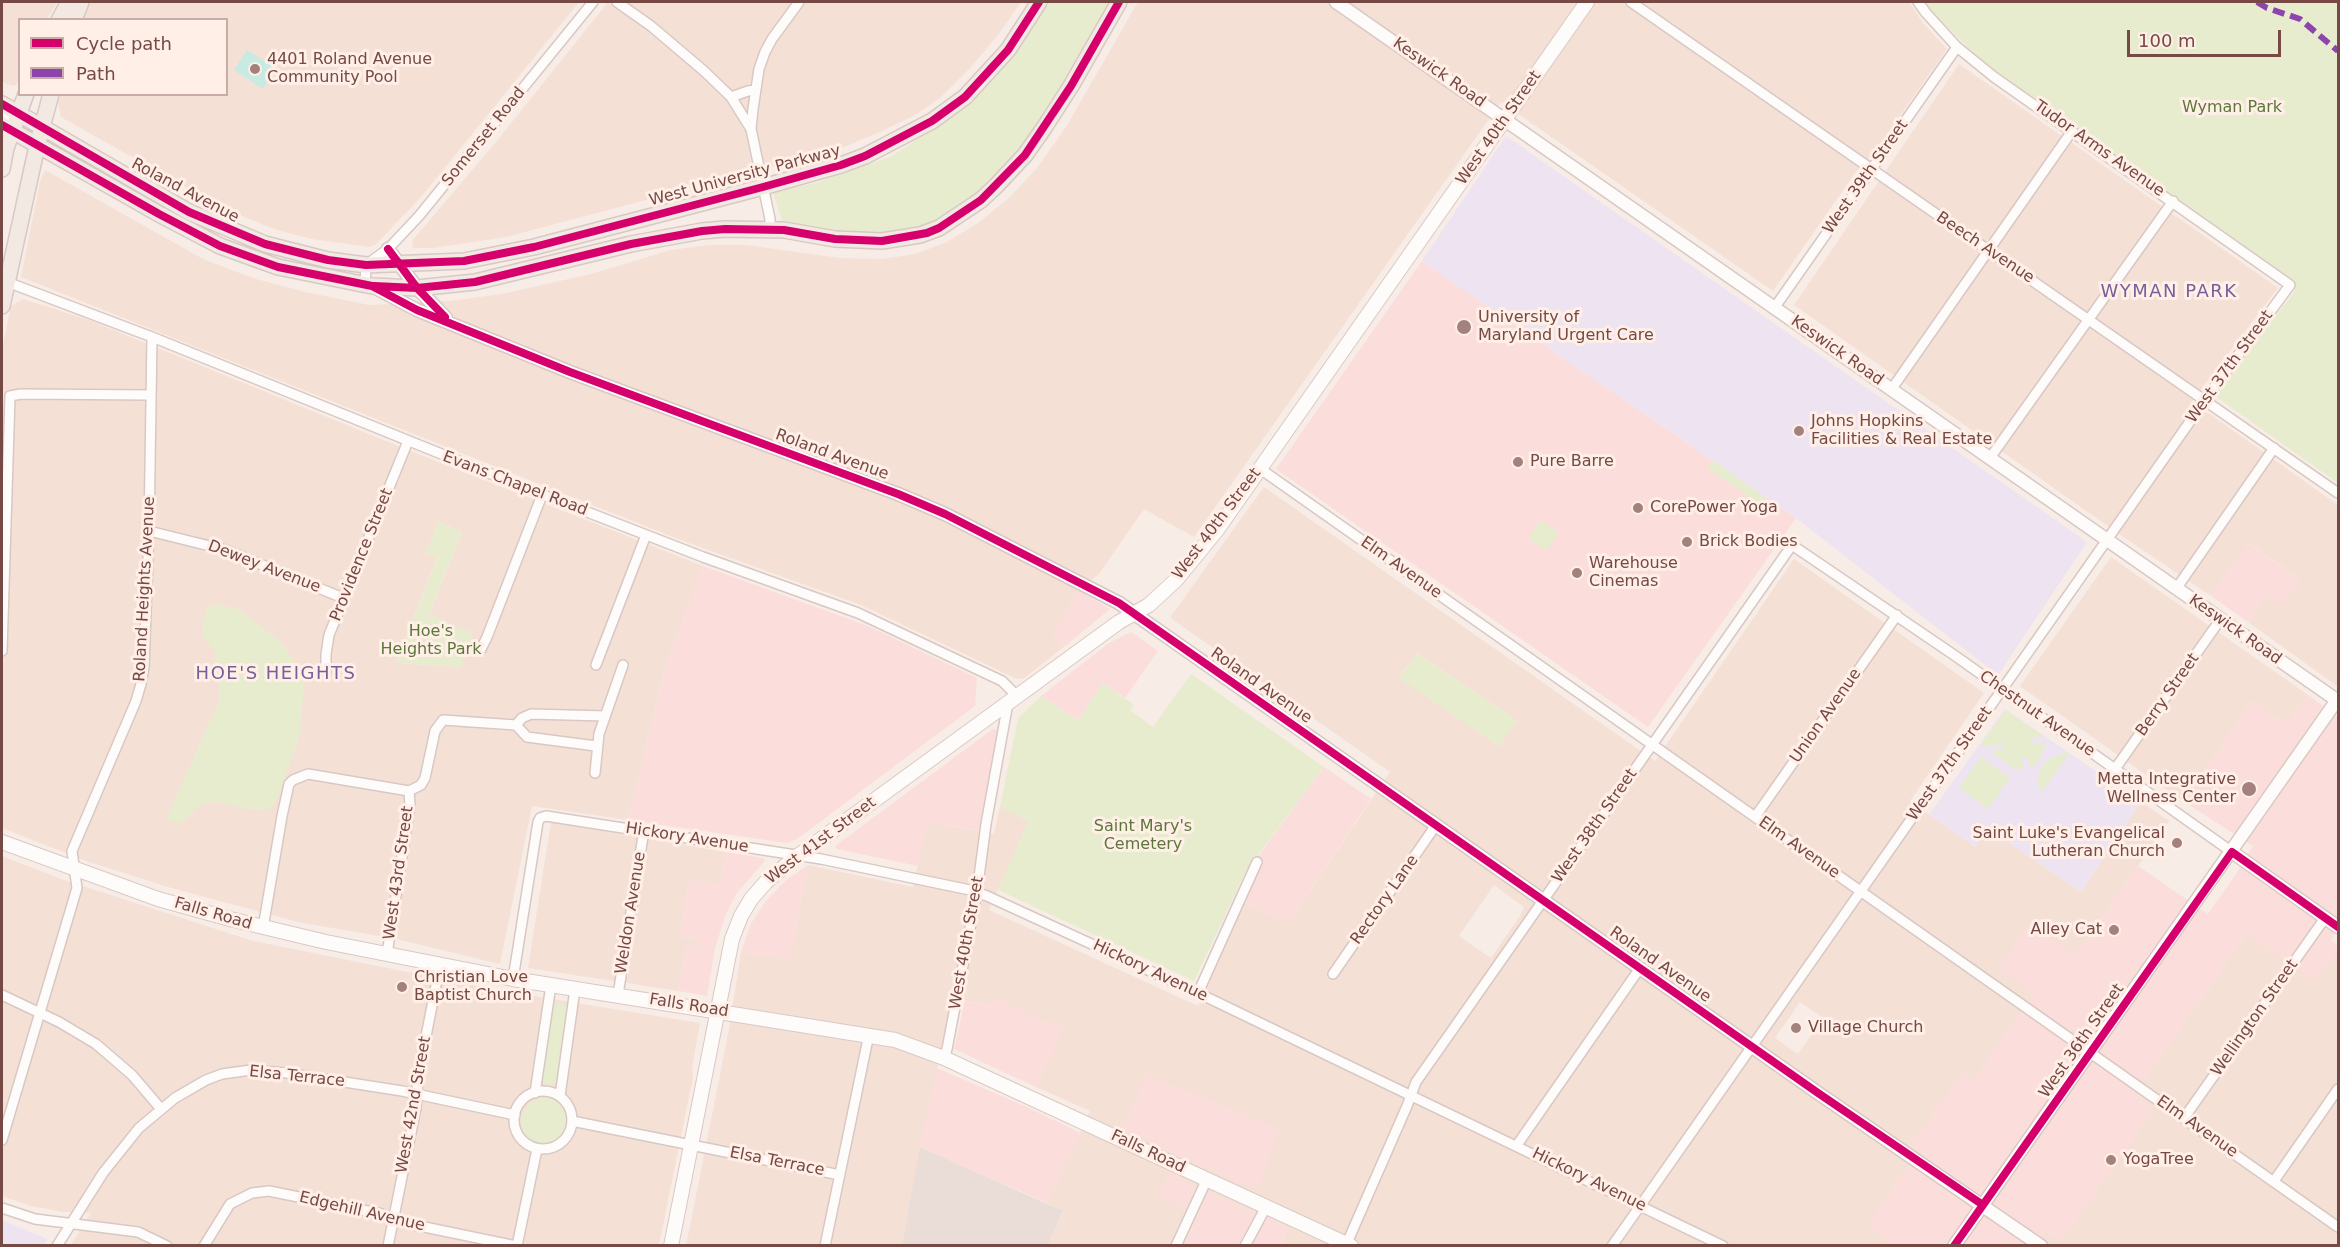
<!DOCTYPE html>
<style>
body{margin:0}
#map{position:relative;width:2340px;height:1247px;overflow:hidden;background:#f7ece6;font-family:"DejaVu Sans",sans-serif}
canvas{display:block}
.frame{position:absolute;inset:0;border:3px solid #764945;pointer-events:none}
.legend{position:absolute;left:18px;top:18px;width:210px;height:78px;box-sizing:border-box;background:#ffefe7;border:2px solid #c8ada6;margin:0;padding:8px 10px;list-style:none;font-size:18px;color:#764945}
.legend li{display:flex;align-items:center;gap:12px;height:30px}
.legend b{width:30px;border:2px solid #c8ada6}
.scale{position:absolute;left:2127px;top:30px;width:154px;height:27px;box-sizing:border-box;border:3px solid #764945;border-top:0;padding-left:8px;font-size:18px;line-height:21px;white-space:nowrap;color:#764945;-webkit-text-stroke:4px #ffefe7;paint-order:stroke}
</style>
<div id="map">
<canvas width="2340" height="1247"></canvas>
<div class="frame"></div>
<ul class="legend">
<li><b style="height:8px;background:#d6006c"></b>Cycle path</li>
<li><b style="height:8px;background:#8e44ad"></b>Path</li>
</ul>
<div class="scale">100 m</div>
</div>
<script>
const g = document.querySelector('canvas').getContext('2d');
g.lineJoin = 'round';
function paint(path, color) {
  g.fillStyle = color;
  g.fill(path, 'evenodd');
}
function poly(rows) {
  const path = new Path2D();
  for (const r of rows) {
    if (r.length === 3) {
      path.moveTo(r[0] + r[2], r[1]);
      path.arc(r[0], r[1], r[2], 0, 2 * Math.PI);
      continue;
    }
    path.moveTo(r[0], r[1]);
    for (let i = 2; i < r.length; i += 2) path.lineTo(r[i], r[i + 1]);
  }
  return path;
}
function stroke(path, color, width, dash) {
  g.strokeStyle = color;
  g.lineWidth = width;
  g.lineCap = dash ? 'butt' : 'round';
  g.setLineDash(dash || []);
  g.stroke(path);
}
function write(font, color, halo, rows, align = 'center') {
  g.font = font + ' "DejaVu Sans",sans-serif';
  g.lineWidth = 6;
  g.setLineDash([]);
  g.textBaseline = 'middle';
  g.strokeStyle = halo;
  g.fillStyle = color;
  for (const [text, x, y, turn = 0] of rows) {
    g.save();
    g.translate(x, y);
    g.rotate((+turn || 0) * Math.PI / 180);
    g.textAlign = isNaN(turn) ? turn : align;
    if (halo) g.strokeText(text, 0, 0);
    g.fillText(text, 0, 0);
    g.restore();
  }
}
paint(poly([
 [2,2,57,2,47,19,20,20,19,81,14,86,2,82],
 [91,2,579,2,422,196,376,244,370,247,312,239,277,230,244,217,205,198,61,117,58,103,60,94,226,94,226,20,83,19],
 [608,2,1021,2,998,35,970,68,940,98,915,115,880,132,839,149,506,237,433,248,413,248,412,241,496,142],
 [1138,2,1909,2,1923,23,1947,49,1873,154,1855,173,1773,291,1501,102,1194,537,1144,509,1099,574,1078,590,1053,639,1065,646,1023,679,1015,678,861,605,686,542,539,484,21,277,40,182,45,170,205,260,256,279,305,292,369,305,450,301,502,294,591,274,671,250,708,245,746,245,839,258,882,259,915,254,947,242,978,223,1009,198,1037,168,1066,127],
 [1959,64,2278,288,2190,404,2211,415,2338,505,2337,686,2248,622,2266,596,2300,579,2249,543,2211,596,2122,536,1794,305],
 [23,299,89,320,408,450,703,566,664,672,628,820,532,806,500,964,396,939,298,922,168,887,86,861,2,828,2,349,11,306],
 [439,522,462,532,429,615,461,667,396,663,437,557,426,554],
 [1264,487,1655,761,1794,559,1984,693,1910,801,1975,847,1988,828,2081,892,2141,802,2169,821,2076,956,1998,968,2034,994,1973,1081,1962,1073,1914,1158,1868,1225,1895,1245,1280,1246,1288,1228,1267,1218,1253,1245,1239,1245,1256,1213,1209,1193,1183,1245,1048,1245,1063,1212,1047,1203,1090,1111,1036,1087,1062,1029,994,998,990,1005,951,998,902,1245,686,1246,729,1029,741,952,790,959,808,865,913,887,927,822,994,834,1000,807,1029,821,989,910,1198,1006,1244,903,1289,922,1390,772,1172,619,1171,616],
 [1417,653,1516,720,1499,746,1399,677],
 [1494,885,1524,907,1520,916,1491,958,1459,936],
 [1800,1002,1823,1018,1798,1054,1775,1038],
 [2111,557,2308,695,2287,725,2252,701,2183,801,2020,686],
 [551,822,725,852,720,884,689,880,680,936,699,939,698,948,686,946,679,991,528,968],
 [2,856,61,879,253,941,502,991,700,1023,692,1067,693,1077,659,1245,71,1245,91,1213,64,1212,31,1206,2,1196],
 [2247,933,2315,980,2338,948,2338,1242,2336,1245,2034,1246,2045,1230,2061,1241,2153,1110,2133,1095]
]), '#f5e0d6');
paint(poly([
 [1422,261,1796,518,1648,727,1276,469],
 [2248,543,2300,579,2281,605,2266,596,2248,622,2211,596],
 [703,566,868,626,977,678,975,706,797,839,787,843,628,820,664,672],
 [1078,590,1110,609,1065,646,1052,639],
 [1131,632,1158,651,1125,698,1103,683,1078,720,1041,696,1109,643],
 [2308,695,2338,717,2338,929,2331,940,2338,945,2338,948,2315,981,2247,933,2133,1095,2153,1110,2061,1242,2045,1230,2034,1245,1895,1245,1867,1225,1914,1158,1906,1152,1962,1073,1973,1080,2034,994,1998,969,2030,923,2076,955,2138,866,2208,914,2236,874,2253,846,2183,801,2252,701,2287,725],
 [993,729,998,730,997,748,980,831,927,822,918,866,837,849,835,846],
 [1324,767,1371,799,1289,922,1244,903,1261,863,1256,859],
 [725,852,763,858,765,861,736,894,726,914,715,948,707,996,679,991,686,946,697,947,699,939,680,936,689,880,720,884],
 [808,865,790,959,741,952,751,924,765,902,785,881],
 [994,997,1063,1029,1036,1087,954,1049,965,1001,990,1005],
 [937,1068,1031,1109,1081,1133,1047,1203,920,1147],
 [1147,1074,1179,1088,1154,1142,1123,1128],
 [1181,1088,1279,1129,1257,1190,1189,1160,1181,1180,1196,1187,1186,1208,1158,1196,1177,1155,1154,1144],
 [1209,1193,1256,1213,1239,1245,1183,1245],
 [1267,1217,1288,1228,1280,1245,1253,1245]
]), '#fbdedb');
paint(poly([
 [920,1147,1063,1211,1048,1245,902,1245]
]), '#eadcd7');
paint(poly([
 [1506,136,2087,542,1998,675,1796,518,1422,261],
 [2005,709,2141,802,2081,892,1989,829,1975,847,1929,815],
 [2,1220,47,1239,44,1245,2,1245]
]), '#eee3f1');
paint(poly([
 [1050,2,1114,2,1034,135,968,205,924,230,877,237,789,227,782,221,773,192,816,183,892,156,966,107,993,79],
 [1925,2,2338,2,2338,483,2216,397,2215,392,2295,291,2295,281,1984,63,1936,16],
 [1713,460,1776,505,1769,515,1755,505,1756,504,1747,497,1747,495,1707,469],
 [1541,520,1559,533,1546,551,1528,538],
 [438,522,462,532,429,614,473,633,461,667,396,663,437,558,425,554],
 [219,604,240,610,282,643,300,669,304,685,300,735,277,799,272,808,262,810,251,810,215,801,197,807,184,822,178,823,169,820,168,815,219,701,219,685,211,672,216,652,203,637,202,633,205,612,208,607],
 [1417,653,1517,720,1499,746,1399,678],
 [1191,674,1324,767,1246,871,1194,981,998,890,1028,821,1000,807,1018,718,1041,696,1078,720,1103,683,1134,705,1130,710,1153,727],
 [2006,710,2043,736,2031,739,2032,744,2043,742,2045,744,2040,760,2035,765,2030,767,2027,756,2022,758,2024,768,2015,769,1990,751,2004,749,2004,744,1985,747,1981,744],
 [2066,752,2069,754,2041,793,2037,780,2042,766,2049,759],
 [1981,757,2010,778,1988,809,1959,788],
 [558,1003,566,1004,568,1008,558,1079,554,1084,548,1086,543,1083,541,1078,552,1008],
 [544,1121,23]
]), '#e8eccf');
paint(poly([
 [247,50,275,68,263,89,234,70]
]), '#c7eae3');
const minor = poly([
 [617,2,651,26,704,71,731,97,751,129],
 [1631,2,2338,493],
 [731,97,748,91,755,90],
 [2,117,18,114],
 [770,230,770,219,751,129,753,109,759,69,765,52,772,39,799,2],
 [7,282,152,337,528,489,703,557,858,613,1002,681,1017,696],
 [365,285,366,265,388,249,419,216,593,2],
 [1775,307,1957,47],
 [1891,390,2072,131],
 [1990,458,2173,201],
 [1259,468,2338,1227],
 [149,531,226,550,343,598],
 [2176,589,2274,448],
 [2,651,10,396,21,394,151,395],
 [480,651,487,637,542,495],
 [596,665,646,535],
 [326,671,326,654,329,635,408,441],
 [516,725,522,718,531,714,605,716],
 [516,725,527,737,596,746],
 [2115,769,2220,620],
 [595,773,599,734,623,665],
 [409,791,421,785,425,778,435,731,443,720,516,725],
 [1755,817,1897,615],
 [263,928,282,816,289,784,293,780,308,774,409,791],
 [387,954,410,805,409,791],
 [1333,974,1436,825],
 [513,979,538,822,540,818,546,816,821,859,970,890,987,896,1198,993,1723,1246],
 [1198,993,1257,862],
 [2,995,59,1022,96,1044,132,1075,161,1109],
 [618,995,644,830],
 [944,1058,947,1049,977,892,986,824,1008,703],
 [543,1120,29],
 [535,1093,551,985],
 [560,1096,575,989],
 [2184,1118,2325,918],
 [572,1121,840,1175],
 [2,1140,77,888,72,851,136,701,141,684,144,667,149,531,152,337],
 [1517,1145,1640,968],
 [2274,1181,2338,1089],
 [2,1208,35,1219,138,1232,167,1246],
 [1347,1243,1407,1106,1416,1082,1792,545,1954,655,2232,852],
 [57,1246,103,1173,139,1128,175,1098,206,1080,222,1074,251,1070,287,1073,402,1091,515,1115],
 [204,1246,230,1204,252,1193,269,1191,382,1214,405,1223,516,1246],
 [388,1246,416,1108,418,1077,440,965],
 [517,1246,537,1149],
 [825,1246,869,1034],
 [1176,1246,1207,1179],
 [1245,1246,1266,1207],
 [1612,1246,2205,400,2290,285,1994,77,1957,47,1926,13,1918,2]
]);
const tertiary = poly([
 [1336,2,2338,701],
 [388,249,417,288,446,318],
 [372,286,417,310,570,372,898,494,945,514,1119,603,1818,1093,2041,1246],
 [2232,852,2338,927],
 [1954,1246,2337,700]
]);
const secondary = poly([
 [2,842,158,899,230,919,326,942,513,979,895,1040,944,1058,1351,1246],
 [671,1246,732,939,741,916,751,899,766,882,791,861,1119,622,1149,605,1176,580,1217,530,1587,2]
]);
const primary = poly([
 [59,20,69,2],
 [74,20,81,2],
 [2,104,189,212,265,244,328,260,366,265,464,261,534,247,763,187,841,165,865,156,932,121,965,97,1008,50,1039,2],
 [2,125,159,214,220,246,278,267,372,286,417,288,475,282,631,244,702,231,725,229,784,230,835,239,882,241,920,235,939,228,981,200,996,186,1025,155,1044,128,1071,86,1119,2],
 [2,169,6,148,26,94],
 [2,306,37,146,51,94]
]);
stroke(minor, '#d8c8c4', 12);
stroke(tertiary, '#d8c8c4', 15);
stroke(secondary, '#d9c9c5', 16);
stroke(primary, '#d8c9c6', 18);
stroke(minor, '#fefcfb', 9);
stroke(tertiary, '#fefcfb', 12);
stroke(secondary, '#fefcfb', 14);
stroke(primary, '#f2e9e3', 15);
stroke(poly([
 [2257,2,2267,8,2300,19,2338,51]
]), '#8e44ad', 6, [12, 6]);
stroke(poly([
 [2,104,189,212,265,244,328,260,366,265,464,261,534,247,763,187,841,165,865,156,932,121,965,97,1008,50,1039,2],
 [2,125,159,214,220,246,278,267,372,286,417,310,570,372,898,494,945,514,1119,603,1818,1093,1983,1205],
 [388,249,417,288,445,317],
 [374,286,417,288,475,282,631,244,702,231,725,229,784,230,835,239,882,241,927,233,939,228,981,200,1025,155,1071,86,1119,2],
 [1954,1246,2232,852,2338,927]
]), '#d6006c', 8);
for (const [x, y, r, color] of [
 [255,69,6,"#a3827d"],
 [1464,327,8,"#a3827d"],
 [1799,431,6,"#a3827d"],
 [1518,462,6,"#a3827d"],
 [1638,508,6,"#a3827d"],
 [1687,542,6,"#a3827d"],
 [1577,573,6,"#a3827d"],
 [2249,789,8,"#a3827d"],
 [2177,843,6,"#a3827d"],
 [2114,930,6,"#a3827d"],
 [402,987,6,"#a3827d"],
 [1796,1028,6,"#a3827d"],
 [2111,1160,6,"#a3827d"]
]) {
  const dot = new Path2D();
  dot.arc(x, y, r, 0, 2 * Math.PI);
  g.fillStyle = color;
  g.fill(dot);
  stroke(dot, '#ffefe7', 2);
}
write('16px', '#764945', '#ffefe7', [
 ["4401 Roland Avenue",267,60],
 ["Community Pool",267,78],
 ["University of",1478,318],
 ["Maryland Urgent Care",1478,336],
 ["Johns Hopkins",1811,422],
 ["Facilities & Real Estate",1811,440],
 ["Pure Barre",1530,462],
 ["CorePower Yoga",1650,508],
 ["Brick Bodies",1699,542],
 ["Warehouse",1589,564],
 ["Cinemas",1589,582],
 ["Metta Integrative",2236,780,"right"],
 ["Wellness Center",2236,798,"right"],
 ["Saint Luke's Evangelical",2165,834,"right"],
 ["Lutheran Church",2165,852,"right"],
 ["Alley Cat",2102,930,"right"],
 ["Christian Love",414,978],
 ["Baptist Church",414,996],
 ["Village Church",1808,1028],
 ["YogaTree",2123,1160]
], 'left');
write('16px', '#764945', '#ffefe7', [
 ["Keswick Road",1439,73,35],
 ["West 40th Street",1499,128,-55],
 ["Somerset Road",484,137,-51],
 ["Tudor Arms Avenue",2099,149,35],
 ["West University Parkway",745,176,-15],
 ["West 39th Street",1866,177,-55],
 ["Roland Avenue",185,191,28],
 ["Beech Avenue",1985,248,34],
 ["Keswick Road",1837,351,35],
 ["West 37th Street",2230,367,-54],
 ["Roland Avenue",832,455,20],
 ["Evans Chapel Road",515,484,21],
 ["West 40th Street",1217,524,-53],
 ["Providence Street",362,555,-68],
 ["Dewey Avenue",264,567,21],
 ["Elm Avenue",1401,568,35],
 ["Roland Heights Avenue",145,589,-87],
 ["Keswick Road",2235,630,35],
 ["Roland Avenue",1261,686,35],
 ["Berry Street",2168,695,-55],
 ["Chestnut Avenue",2037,714,35],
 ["Union Avenue",1826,716,-55],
 ["West 37th Street",1950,764,-55],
 ["West 38th Street",1595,826,-55],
 ["Hickory Avenue",687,838,9],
 ["West 41st Street",821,841,-37],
 ["Elm Avenue",1799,848,35],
 ["West 43rd Street",399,873,-82],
 ["Rectory Lane",1385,900,-55],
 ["Weldon Avenue",631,913,-81],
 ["Falls Road",213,914,16],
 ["West 40th Street",967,943,-80],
 ["Roland Avenue",1660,965,35],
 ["Hickory Avenue",1150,971,25],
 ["Falls Road",689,1006,9],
 ["Wellington Street",2255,1018,-55],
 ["West 36th Street",2082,1041,-55],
 ["Elsa Terrace",297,1077,6],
 ["West 42nd Street",414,1105,-80],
 ["Elm Avenue",2197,1127,35],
 ["Falls Road",1148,1152,25],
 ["Elsa Terrace",777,1162,11],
 ["Hickory Avenue",1589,1180,26],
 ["Edgehill Avenue",362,1212,13]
]);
write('16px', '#5c773a', '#ffefe7', [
 ["Wyman Park",2232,108],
 ["Hoe's",431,632],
 ["Heights Park",431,650],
 ["Saint Mary's",1143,827],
 ["Cemetery",1143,845]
]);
g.letterSpacing = '1.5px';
write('18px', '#775f9a', '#ffefe7', [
 ["WYMAN PARK",2169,292],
 ["HOE'S HEIGHTS",276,674]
]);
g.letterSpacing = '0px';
</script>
